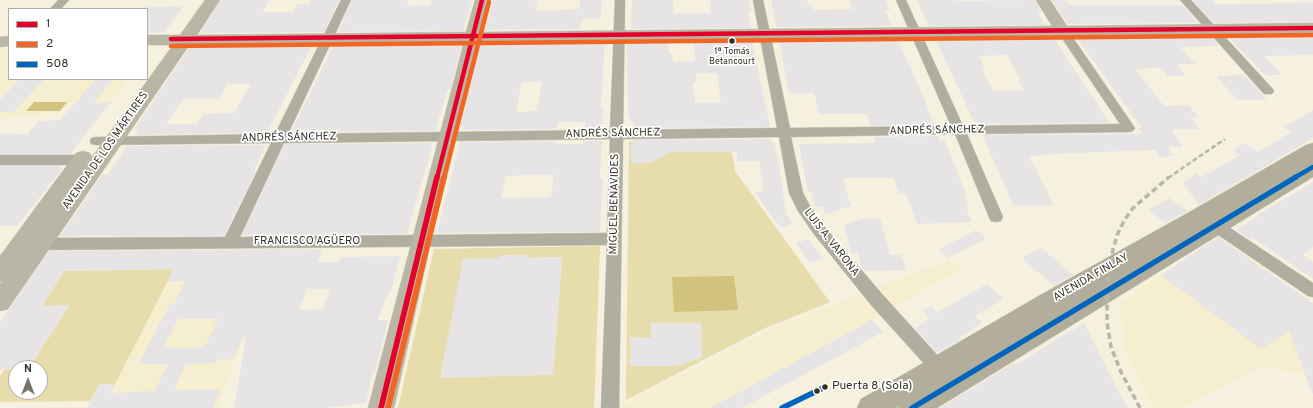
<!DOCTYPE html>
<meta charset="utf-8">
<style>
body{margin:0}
#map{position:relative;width:1313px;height:408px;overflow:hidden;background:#f5f1de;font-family:Overpass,sans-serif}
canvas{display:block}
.legend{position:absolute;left:8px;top:8px;width:140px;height:72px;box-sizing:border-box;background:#fff;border:1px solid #aeada7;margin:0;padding:5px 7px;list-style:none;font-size:12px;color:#343124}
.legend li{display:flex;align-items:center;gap:8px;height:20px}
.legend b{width:20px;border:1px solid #aeada7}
.north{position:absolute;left:8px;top:360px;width:40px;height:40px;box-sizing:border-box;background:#fff;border:1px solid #aeada7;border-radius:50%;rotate:0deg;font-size:11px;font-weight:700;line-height:16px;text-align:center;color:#343124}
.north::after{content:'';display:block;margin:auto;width:14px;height:18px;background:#787465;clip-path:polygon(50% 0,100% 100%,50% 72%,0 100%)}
</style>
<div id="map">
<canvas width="1313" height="408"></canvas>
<ul class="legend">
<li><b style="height:5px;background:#e4002b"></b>1</li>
<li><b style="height:5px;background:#f26522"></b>2</li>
<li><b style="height:5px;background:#0065bd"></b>508</li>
</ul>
<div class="north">N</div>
</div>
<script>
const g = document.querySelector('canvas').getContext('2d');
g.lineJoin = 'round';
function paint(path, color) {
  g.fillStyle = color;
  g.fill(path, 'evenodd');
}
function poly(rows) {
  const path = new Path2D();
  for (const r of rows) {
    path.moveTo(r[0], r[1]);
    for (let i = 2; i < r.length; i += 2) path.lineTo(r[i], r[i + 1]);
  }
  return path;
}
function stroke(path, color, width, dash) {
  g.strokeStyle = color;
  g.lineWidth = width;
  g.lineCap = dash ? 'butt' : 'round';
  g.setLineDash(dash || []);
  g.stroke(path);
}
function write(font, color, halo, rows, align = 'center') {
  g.font = font + ' Overpass,sans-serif';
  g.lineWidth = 3.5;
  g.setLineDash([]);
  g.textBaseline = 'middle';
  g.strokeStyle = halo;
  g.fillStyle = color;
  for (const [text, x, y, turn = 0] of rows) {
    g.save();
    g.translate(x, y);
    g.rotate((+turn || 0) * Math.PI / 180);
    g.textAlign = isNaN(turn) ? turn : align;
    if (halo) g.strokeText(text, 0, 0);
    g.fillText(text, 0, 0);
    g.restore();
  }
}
paint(poly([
 [0,48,9,48,9,79,128,79,111,102,69,103,61,113,23,115,0,119],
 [1220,236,1313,303,1313,377,1263,365,1180,408,1152,408,1125,353,1120,302],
 [277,251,217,408,102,408,183,253],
 [951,259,962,268,872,320,710,408,617,408,776,327]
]), '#f5efcf');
paint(poly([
 [730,141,735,171,830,302,765,328,626,400,629,142],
 [600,246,594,408,398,408,434,249],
 [512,255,527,258,562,257,553,375,498,258,499,256],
 [174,269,115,384,100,384,90,401,0,402,0,376,5,369,16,369,16,392,40,392,40,368,29,368,69,306,42,306,64,271]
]), '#e7dcab');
paint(poly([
 [34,102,67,102,60,111,26,111],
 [734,276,738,310,674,312,672,277]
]), '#d1c37d');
paint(poly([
 [221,0,269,0,263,12,293,12,298,4,309,4,311,0,339,0,324,32,200,33],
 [352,0,409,0,407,6,430,5,432,0,473,0,463,31,338,32],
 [493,0,535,0,534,2,538,2,536,11,579,9,580,0,602,0,601,19,582,19,580,29,485,30],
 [632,0,673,0,674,13,711,13,710,0,749,0,751,11,748,11,751,28,631,29],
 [771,0,807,0,810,7,813,7,814,10,852,9,849,0,886,0,890,10,885,10,892,26,776,27],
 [917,0,955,0,956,1,1035,0,1041,11,1038,13,1045,25,929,26],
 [1052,0,1065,0,1069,5,1182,5,1198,23,1068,24],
 [1193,0,1212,0,1215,4,1313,3,1313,22,1214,23],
 [183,6,165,32,147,33,147,7],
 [1313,34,1313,55,1264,56,1282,75,1265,75,1226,35],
 [1210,35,1219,46,1180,47,1195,64,1177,64,1186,76,1168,76,1162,68,1135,69,1164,106,1189,105,1198,117,1190,117,1199,129,1171,129,1183,147,1167,147,1174,156,1160,157,1156,150,1049,154,1050,155,1029,156,1054,205,1014,206,982,135,1143,134,1138,128,1142,128,1076,37],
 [1053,37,1110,123,977,124,976,122,974,122,935,38],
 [1007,55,1021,80,1018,80,1024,90,993,91,982,69,985,69,979,56],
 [897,38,924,98,934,125,871,126,867,114,819,114,814,93,789,93,779,40],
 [693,40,752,40,770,127,633,128,634,125,628,116,627,44,631,44,631,41,668,41,669,54,672,54,673,62,695,61],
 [696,73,717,73,721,103,695,103,693,82,697,82],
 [481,42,605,43,601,107,603,107,602,129,584,129,585,122,558,122,557,129,463,130,463,127,460,127],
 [522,82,542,82,537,111,516,112],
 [334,44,462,45,450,89,448,89,435,131,291,132],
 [191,45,312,45,267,133,135,135,139,129,134,129],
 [228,84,251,84,234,113,204,114,197,124,166,124,184,99,219,99],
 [1244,75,1267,100,1237,100,1216,76],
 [20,79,44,79,14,112,0,112,0,100],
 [96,79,113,79,94,103,111,102,70,154,0,154,0,136,3,133,27,135,38,121,60,120],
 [1313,110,1313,138,1199,205,1183,183,1196,174,1201,177,1241,155,1233,150,1245,143,1258,152,1292,132,1284,127],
 [938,136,940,141,945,141,949,152,967,197,964,197,968,207,966,207,972,222,917,224,906,193,899,193,894,178,843,178,851,206,825,214,823,207,815,207,811,192,808,192,799,144,876,143,874,137],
 [772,139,772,142,774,142,779,164,786,214,793,224,780,228,755,192,764,191,759,161,738,161,737,152,671,152,650,163,631,163,631,144,633,144,633,140],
 [555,141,555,144,583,144,583,141,602,141,600,178,603,178,600,232,437,233,460,142],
 [529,175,554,175,551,197,501,198,506,176],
 [432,143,431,146,432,146,407,234,242,235,285,144],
 [261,145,260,146,265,146,254,170,256,171,224,236,60,236,103,174,108,174,127,146],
 [0,166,60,166,59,168,63,168,17,226,0,226],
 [1313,182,1313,247,1303,255,1313,262,1313,279,1252,237,1250,239,1236,230,1259,216,1257,215],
 [1169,198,1188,211,1166,223,1148,210],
 [880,218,890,255,901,255,906,270,865,271,862,268,858,253,851,253,844,225,861,219],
 [976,230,986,239,948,258,939,249],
 [1218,237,1313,303,1313,393,1312,393,1289,330,1261,349,1161,275],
 [808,239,823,258,810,263,796,243],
 [1041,248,1073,275,1054,286,1022,258],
 [322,249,317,262,339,262,341,257,400,256,390,294,387,294,378,320,388,320,375,372,372,374,366,403,326,408,234,408,246,338,243,337,233,359,217,360,215,363,186,364,174,390,221,389,213,408,87,408,100,384,115,384,110,393,155,391,168,364,138,364,170,304,174,304,185,281,168,281,174,269,64,271,42,306,69,305,29,368,0,369,0,323,49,251],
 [307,289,330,289,323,309,299,310],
 [178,319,218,319,205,347,163,348],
 [512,255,527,255,527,258,562,257,553,375,440,378,463,259,498,258,499,256],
 [987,284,1004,299,975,316,982,323,960,337,962,339,937,353,915,328,930,319,922,310,931,306,937,313],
 [872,320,883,332,742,408,710,408],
 [651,323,701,323,702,357,677,366,630,366,630,337,651,338],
 [1084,323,1119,393,1128,408,940,408,1013,363,1015,365]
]), '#e7e4e5');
const street = poly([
 [58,0,69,0,61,9,50,9,58,0],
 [341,0,351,0,288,134,610,130,615,0,625,0,623,130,777,128,753,0,763,0,790,128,951,126,896,0,906,0,963,126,1120,124,1057,31,1063,28,1067,29,1135,128,1133,131,1129,132,967,134,1003,217,1001,221,996,222,991,221,989,217,955,134,791,137,803,193,809,204,823,225,883,295,949,368,951,373,949,378,943,381,937,378,871,305,813,233,798,211,789,193,779,137,623,139,619,408,601,408,607,245,40,250,35,248,33,244,35,240,40,238,225,237,271,143,96,145,91,144,90,141,91,138,96,137,275,134,341,0],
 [610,139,607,233,240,237,284,143,610,139],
 [1180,0,1191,0,1272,88,1274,91,1272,94,1264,94,1180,0],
 [0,155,82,155,87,157,89,160,87,163,82,165,0,165,0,155],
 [1210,217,1215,218,1313,283,1313,297,1308,296,1205,226,1203,222,1205,218,1210,217]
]);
const secondary = poly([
 [205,0,220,0,197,35,466,32,475,0,489,0,482,32,1052,26,1036,0,1050,0,1067,26,1313,23,1313,33,480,41,431,241,394,408,368,408,464,42,190,44,8,309,0,311,0,284,3,281,0,282,0,256,76,153,83,151,90,153,92,157,173,45,147,45,147,35,180,35,205,0],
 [9,36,9,46,0,47,0,37,9,36]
]);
const primary = poly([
 [1313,143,1313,177,937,408,898,408,899,406,896,408,857,408,861,399,1042,294,1193,210,1306,145,1313,143]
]);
stroke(street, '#d1cdbe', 1);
stroke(secondary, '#d1cdbe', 1);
stroke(primary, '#d1cdbe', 1);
paint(street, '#b0aea0');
paint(secondary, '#bab6a5');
paint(primary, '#b2ae9b');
stroke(poly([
 [1168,178,1225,139]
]), '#b9b6a7', 2.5, [5, 2.5]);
stroke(poly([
 [1140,408,1121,372,1111,347,1107,322,1107,290,1113,249,1118,233,1125,219,1133,208,1169,177]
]), '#b9b6a7', 3.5, [6, 3.5]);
stroke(poly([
 [171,39,1313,28],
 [437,178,482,0]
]), '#e4002b', 4.5);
stroke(poly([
 [381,408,437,177]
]), '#e4002b', 5.5);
stroke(poly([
 [171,46,1313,35],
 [444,178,489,2]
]), '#f26522', 4.5);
stroke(poly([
 [388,408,444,177]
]), '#f26522', 5.5);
stroke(poly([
 [1294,178,1313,167]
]), '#0065bd', 4.5);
stroke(poly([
 [782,408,825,387],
 [912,408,1296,177]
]), '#0065bd', 5.5);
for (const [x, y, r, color] of [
 [732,41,3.5,"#343124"],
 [825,387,3.5,"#343124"],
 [817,391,3.5,"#343124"]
]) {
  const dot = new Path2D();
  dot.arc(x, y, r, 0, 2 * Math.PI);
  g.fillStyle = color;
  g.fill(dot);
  stroke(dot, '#fff', 1.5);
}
write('9px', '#343124', '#fff', [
 ["1ª Tomás",732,52],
 ["Betancourt",732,62]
]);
write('11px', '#343124', '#fff', [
 ["ANDRÉS SÁNCHEZ",937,131,-1],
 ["ANDRÉS SÁNCHEZ",613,134,-1],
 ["ANDRÉS SÁNCHEZ",289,138,-1],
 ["AVENIDA DE LOS MÁRTIRES",106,151,-55],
 ["MIGUEL BENAVIDES",615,204,-89],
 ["FRANCISCO AGÜERO",307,242],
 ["LUIS A. VARONA",831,243,52],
 ["AVENIDA FINLAY",1091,278,-30]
]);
write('12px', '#343124', '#fff', [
 ["Puerta 8 (Sola)",832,387]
], 'left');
</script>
